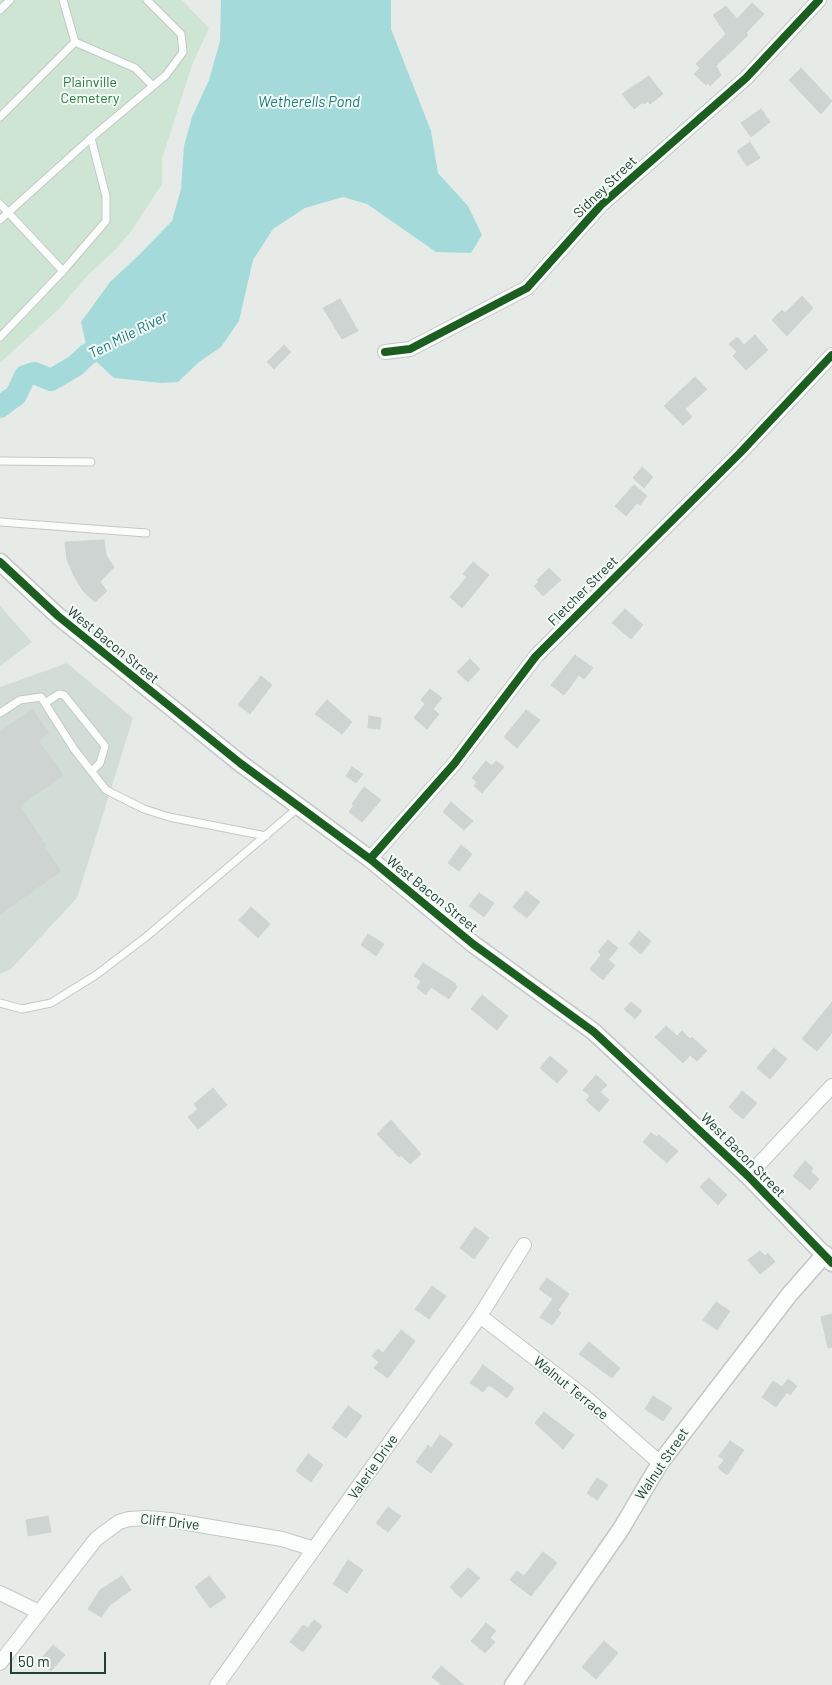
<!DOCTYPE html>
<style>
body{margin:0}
#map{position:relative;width:832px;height:1685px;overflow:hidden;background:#e6ebe8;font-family:Barlow,sans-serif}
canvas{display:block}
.scale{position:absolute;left:10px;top:1652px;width:96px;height:22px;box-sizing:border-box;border:2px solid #224034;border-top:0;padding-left:6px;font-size:15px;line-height:18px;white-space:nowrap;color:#224034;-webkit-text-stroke:4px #f4faf6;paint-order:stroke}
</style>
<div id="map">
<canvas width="832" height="1685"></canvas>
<div class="scale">50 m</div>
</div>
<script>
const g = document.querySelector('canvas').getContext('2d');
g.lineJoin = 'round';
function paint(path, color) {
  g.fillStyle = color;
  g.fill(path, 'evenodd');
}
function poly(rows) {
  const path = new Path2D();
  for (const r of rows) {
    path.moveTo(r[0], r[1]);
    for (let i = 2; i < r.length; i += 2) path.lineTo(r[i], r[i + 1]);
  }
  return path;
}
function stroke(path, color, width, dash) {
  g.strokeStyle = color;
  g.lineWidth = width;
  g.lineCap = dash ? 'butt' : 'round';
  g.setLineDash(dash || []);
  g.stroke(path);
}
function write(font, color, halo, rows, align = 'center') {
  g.font = font + ' Barlow,sans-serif';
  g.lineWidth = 4;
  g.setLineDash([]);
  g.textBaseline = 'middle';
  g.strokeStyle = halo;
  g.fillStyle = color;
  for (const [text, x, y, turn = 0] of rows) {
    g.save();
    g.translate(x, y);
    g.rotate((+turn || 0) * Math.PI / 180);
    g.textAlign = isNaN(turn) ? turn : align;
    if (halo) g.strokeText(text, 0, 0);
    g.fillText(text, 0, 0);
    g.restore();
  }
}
paint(poly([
 [0,606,32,642,0,666],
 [67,663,133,718,77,898,11,969,0,974,0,687]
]), '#d3ddd8');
paint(poly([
 [0,0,182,0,209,28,192,65,162,159,162,184,132,230,116,249,87,276,59,309,0,363]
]), '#cfe5d3');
paint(poly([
 [221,0,391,0,391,29,431,131,438,173,468,206,482,235,471,253,436,252,367,204,343,197,305,208,273,229,253,260,239,321,221,347,199,362,178,382,162,383,114,378,88,354,81,322,110,282,140,254,172,221,181,189,184,146,192,117,209,80,220,41]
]), '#a5dadb');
stroke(poly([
 [0,407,16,395,25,376,34,373,51,380,75,366,88,354,114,341]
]), '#a5dadb', 22);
const building = poly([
 [752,3,764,14,746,33,748,35,716,66,721,75,710,86,708,83,706,85,694,74,700,68,696,64,726,34,713,15,726,6,737,19,752,3],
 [801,68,832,101,821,114,789,80,801,68],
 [649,76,663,94,650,104,648,101,644,104,643,102,634,109,622,94,649,76],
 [761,109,770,122,751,137,741,123,761,109],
 [750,142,760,158,747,166,737,151,750,142],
 [802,296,813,308,787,336,772,320,782,310,785,313,802,296],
 [340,299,358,331,342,339,323,308,340,299],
 [755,335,768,350,746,370,733,356,737,352,729,344,737,337,744,345,755,335],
 [284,345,291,352,274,369,267,362,284,345],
 [695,377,707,389,685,409,692,417,683,425,664,406,695,377],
 [642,467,653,477,644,488,633,478,642,467],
 [634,485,647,496,640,505,637,503,626,516,615,506,634,485],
 [104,540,106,555,114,567,100,582,107,591,95,602,83,591,74,576,67,560,65,542,104,540],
 [473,562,489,575,462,608,450,597,467,577,463,574,473,562],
 [549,568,561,580,543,596,534,586,539,582,537,580,549,568],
 [625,609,643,625,631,639,612,623,625,609],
 [575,655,593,668,584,679,579,675,564,695,551,685,575,655],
 [470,659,480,669,468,682,457,672,470,659],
 [261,676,272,685,250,714,238,705,261,676],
 [430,689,442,698,433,709,439,714,427,729,414,718,425,704,421,700,430,689],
 [327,700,352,722,342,734,315,714,327,700],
 [32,709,49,733,38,740,63,775,19,806,46,845,44,847,61,871,0,914,0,732,32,709],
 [526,710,540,720,517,748,504,737,526,710],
 [369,716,381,718,380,729,368,728,369,716],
 [486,761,492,766,496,761,504,767,482,793,474,786,477,782,472,778,486,761],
 [352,767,363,774,356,783,346,776,352,767],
 [364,787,381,800,362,822,349,812,354,805,352,804,364,787],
 [451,802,473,821,464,830,443,812,451,802],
 [461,845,472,854,459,871,448,863,461,845],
 [526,891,540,902,527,918,513,907,526,891],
 [479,893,494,903,484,917,469,906,479,893],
 [251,907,270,924,258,938,239,920,251,907],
 [639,931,651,941,641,954,629,944,639,931],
 [368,934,384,944,376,956,361,945,368,934],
 [608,940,618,948,608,960,615,965,603,980,590,969,601,955,598,952,608,940],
 [423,963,456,984,455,986,457,987,449,999,431,987,426,995,417,988,421,981,414,976,423,963],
 [482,995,508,1016,497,1030,471,1009,482,995],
 [631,1002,642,1011,635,1019,624,1009,631,1002],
 [832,1002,832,1033,817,1051,802,1039,832,1002],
 [666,1026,677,1036,682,1031,690,1039,692,1037,707,1051,697,1061,690,1055,683,1063,655,1037,666,1026],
 [774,1048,787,1059,770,1079,757,1068,774,1048],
 [550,1056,568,1071,557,1083,540,1068,550,1056],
 [596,1075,607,1085,600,1092,609,1100,599,1112,586,1100,590,1096,583,1090,596,1075],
 [213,1088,227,1105,198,1129,188,1117,198,1109,194,1104,213,1088],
 [742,1091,757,1103,743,1119,729,1107,742,1091],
 [391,1120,421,1154,410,1164,401,1155,399,1157,377,1134,391,1120],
 [651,1133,657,1137,659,1135,678,1151,667,1163,643,1142,651,1133],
 [805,1161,813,1168,811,1172,819,1179,810,1190,793,1176,805,1161],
 [709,1178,727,1195,718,1205,700,1187,709,1178],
 [475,1227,489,1238,474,1259,460,1248,475,1227],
 [760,1251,765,1256,768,1253,775,1262,760,1274,748,1260,760,1251],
 [547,1278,569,1294,558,1310,561,1313,552,1325,540,1317,553,1299,539,1289,547,1278],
 [432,1286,446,1296,429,1319,415,1309,432,1286],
 [716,1302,730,1311,717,1330,703,1320,716,1302],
 [832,1314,832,1347,828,1348,821,1317,832,1314],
 [401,1330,415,1341,388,1378,374,1368,379,1362,372,1356,378,1349,383,1353,401,1330],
 [589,1342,620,1368,612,1378,579,1354,589,1342],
 [483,1365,514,1388,507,1398,489,1385,483,1392,470,1383,483,1365],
 [788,1379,797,1386,790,1395,787,1392,776,1407,762,1397,773,1381,782,1387,788,1379],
 [653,1396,672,1408,663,1421,645,1409,653,1396],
 [348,1406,362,1416,346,1438,332,1428,348,1406],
 [544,1412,574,1435,563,1449,535,1423,544,1412],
 [440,1435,453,1444,431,1473,416,1462,428,1445,431,1448,440,1435],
 [730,1441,744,1450,727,1475,718,1468,724,1460,719,1456,730,1441],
 [308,1454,323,1465,311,1482,296,1471,308,1454],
 [597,1478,608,1485,597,1500,587,1493,597,1478],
 [388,1507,401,1516,388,1532,376,1523,388,1507],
 [48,1516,51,1532,28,1536,26,1520,48,1516],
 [543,1552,557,1563,531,1596,510,1580,517,1571,524,1576,543,1552],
 [348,1560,363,1570,347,1593,333,1584,348,1560],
 [468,1568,480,1578,461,1598,450,1587,468,1568],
 [122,1576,131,1590,110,1605,101,1617,88,1609,100,1590,122,1576],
 [209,1576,226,1597,210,1608,195,1587,209,1576],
 [314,1620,322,1626,303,1652,290,1642,303,1625,308,1628,314,1620],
 [486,1623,496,1631,490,1638,495,1642,485,1653,471,1641,486,1623],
 [604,1641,618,1653,596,1679,582,1667,604,1641],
 [53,1645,65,1655,51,1671,39,1661,53,1645],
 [441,1666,464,1685,442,1685,432,1677,441,1666]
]);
paint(building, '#ced4d1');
stroke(building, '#ced4d1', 1);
const service = poly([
 [63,0,75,42],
 [147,0,181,34,183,52,166,75,153,86],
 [0,10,10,0],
 [0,117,75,42,135,68,153,86,91,138,106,196,106,221,63,271,0,204],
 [0,220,91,138],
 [0,337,63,271],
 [0,461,91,462],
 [0,522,146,533],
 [45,703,59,694,64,695,105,746,100,763,92,771],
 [0,713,20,700,41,697,74,749,106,790,144,809,169,817,266,836],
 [0,1003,22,1009,51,1003,96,975,146,937,299,807]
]);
const minor = poly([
 [385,352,410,349,527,288,601,205,746,78,819,0],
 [370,859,454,764,536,656,740,453,832,355],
 [748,1176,832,1086],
 [480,1316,585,1397,660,1463],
 [0,1593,39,1612],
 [0,1663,96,1539,119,1522,129,1519,147,1518,170,1520,282,1539,314,1549],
 [217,1685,480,1316,524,1245]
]);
const tertiary = poly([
 [0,562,58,616,240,763,370,859,473,944,594,1032,748,1176,832,1263],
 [513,1685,621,1529,660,1463,789,1295,825,1254]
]);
stroke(service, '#c3c8c5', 9);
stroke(minor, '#c3c8c5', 16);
stroke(tertiary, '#c3c8c5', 19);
stroke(service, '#fbfcfc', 7);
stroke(minor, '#fbfcfc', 14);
stroke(tertiary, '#fbfcfc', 16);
stroke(poly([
 [385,352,410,349,527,288,601,205,746,78,819,0],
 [0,562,58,616,240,763,370,859,473,944,594,1032,748,1176,832,1263],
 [370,859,454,764,536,656,740,453,832,355]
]), '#1b5e20', 8);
write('14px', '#2a7a3e', '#f4faf6', [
 ["Plainville",90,82],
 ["Cemetery",90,98]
]);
write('14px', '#224034', '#f4faf6', [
 ["Sidney Street",605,187,-44],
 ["Fletcher Street",583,591,-45],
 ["West Bacon Street",113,645,39],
 ["West Bacon Street",432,894,39],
 ["West Bacon Street",743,1155,45],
 ["Walnut Terrace",571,1388,39],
 ["Walnut Street",662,1464,-56],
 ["Valerie Drive",373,1467,-55],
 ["Cliff Drive",170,1522,6]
]);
write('italic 15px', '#187c80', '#f4faf6', [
 ["Wetherells Pond",309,102],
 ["Ten Mile River",128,335,-27]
]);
</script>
